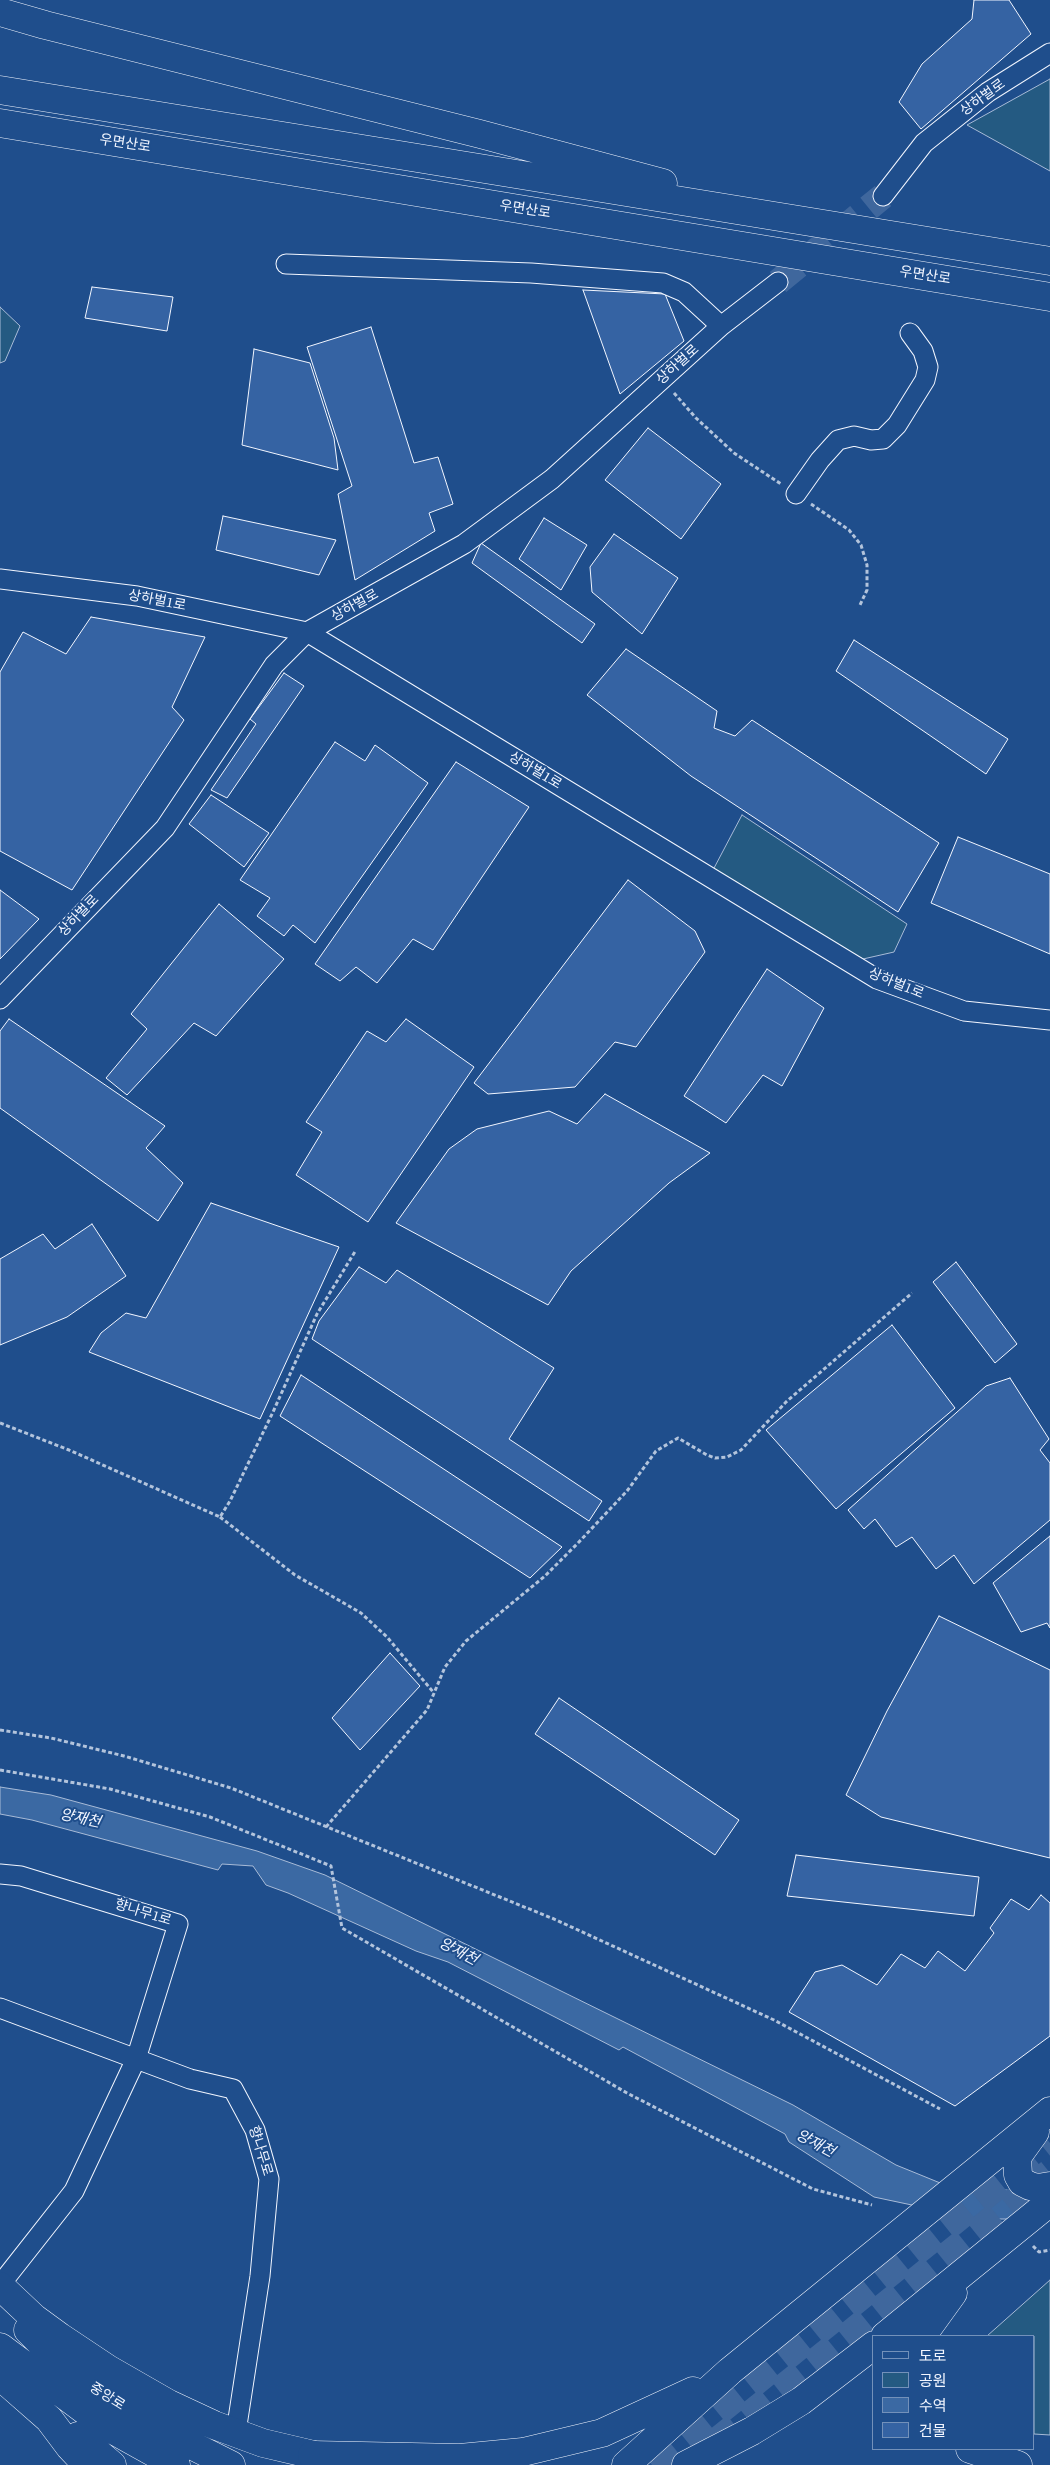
<!DOCTYPE html>
<meta charset="utf-8">
<style>
body{margin:0}
#map{position:relative;width:1050px;height:2465px;overflow:hidden;background:#1f4e8c;font-family:"Source Serif 4","Noto Sans KR",serif}
canvas{display:block}
.legend{position:absolute;left:872px;top:2335px;width:162px;height:115px;box-sizing:border-box;background:#1f4e8c;border:1px solid #7391ba;margin:0;padding:6px 9px;list-style:none;font-size:15px;color:#f2f6ff}
.legend li{display:flex;align-items:center;gap:10px;height:25px}
.legend b{width:25px;border:1px solid #7391ba}
</style>
<div id="map">
<canvas width="1050" height="2465"></canvas>
<ul class="legend">
<li><b style="height:6px;background:#1f4e8c"></b>도로</li>
<li><b style="height:14px;background:#245a82"></b>공원</li>
<li><b style="height:14px;background:#3b69a3"></b>수역</li>
<li><b style="height:14px;background:#3563a3"></b>건물</li>
</ul>
</div>
<script>
const g = document.querySelector('canvas').getContext('2d');
g.lineJoin = 'round';
function paint(path, color) {
  g.fillStyle = color;
  g.fill(path, 'evenodd');
}
function poly(rows) {
  const path = new Path2D();
  for (const r of rows) {
    path.moveTo(r[0], r[1]);
    for (let i = 2; i < r.length; i += 2) path.lineTo(r[i], r[i + 1]);
  }
  return path;
}
function stroke(path, color, width, dash) {
  g.strokeStyle = color;
  g.lineWidth = width;
  g.lineCap = dash ? 'butt' : 'round';
  g.setLineDash(dash || []);
  g.stroke(path);
}
function write(font, color, halo, rows, align = 'center') {
  g.font = font + ' "Source Serif 4","Noto Sans KR",serif';
  g.lineWidth = 4;
  g.setLineDash([]);
  g.textBaseline = 'middle';
  g.strokeStyle = halo;
  g.fillStyle = color;
  for (const [text, x, y, turn = 0] of rows) {
    g.save();
    g.translate(x, y);
    g.rotate((+turn || 0) * Math.PI / 180);
    g.textAlign = isNaN(turn) ? turn : align;
    if (halo) g.strokeText(text, 0, 0);
    g.fillText(text, 0, 0);
    g.restore();
  }
}
const green = poly([
 [1050,79,1050,171,967,125,1050,79],
 [0,307,20,326,5,361,0,363,0,307],
 [742,815,907,924,894,952,863,959,747,896,713,870,742,815],
 [1050,2280,1050,2435,1034,2434,1034,2336,987,2336,1050,2280]
]);
paint(green, '#245a82');
stroke(green, '#a8bbd7', 1);
const water = poly([
 [0,1787,51,1795,257,1851,325,1875,793,2105,896,2165,955,2189,1050,2191,1050,2219,978,2219,874,2197,789,2142,785,2134,623,2047,619,2050,448,1962,416,1951,288,1893,266,1885,253,1866,222,1864,218,1870,32,1820,0,1814,0,1787]
]);
paint(water, '#3b69a3');
stroke(water, '#a8bbd7', 1);
const building = poly([
 [974,0,1009,0,1031,34,921,129,899,102,922,64,972,19,974,0],
 [92,287,173,297,167,331,85,318,92,287],
 [583,290,665,294,684,341,620,394,583,290],
 [371,327,414,463,438,457,453,504,429,513,435,531,355,580,338,494,352,486,307,347,371,327],
 [254,349,310,363,334,438,338,470,242,445,254,349],
 [648,428,721,484,681,539,605,480,648,428],
 [223,516,336,540,319,575,216,550,223,516],
 [544,518,587,545,561,590,519,559,544,518],
 [614,534,678,578,642,634,592,592,590,567,614,534],
 [481,543,595,624,582,643,472,563,481,543],
 [91,617,205,637,172,707,184,720,72,890,0,851,0,672,23,632,66,654,91,617],
 [854,640,1008,739,986,774,836,671,854,640],
 [626,649,717,711,714,728,735,736,752,720,939,843,898,912,691,776,587,695,626,649],
 [284,673,304,686,227,798,211,790,256,724,250,719,284,673],
 [335,742,365,761,375,745,428,783,315,943,293,925,284,936,257,916,270,898,240,880,335,742],
 [456,762,529,807,433,950,413,939,377,983,356,967,340,981,315,964,456,762],
 [211,795,269,833,244,867,189,824,211,795],
 [958,837,1050,874,1050,954,931,903,958,837],
 [628,880,695,931,705,952,636,1047,615,1042,575,1087,488,1094,474,1083,628,880],
 [0,890,39,919,0,959,0,890],
 [219,904,284,959,216,1036,194,1023,127,1095,106,1078,147,1029,131,1014,219,904],
 [767,969,824,1008,782,1086,763,1075,726,1123,684,1096,767,969],
 [9,1019,165,1126,146,1148,183,1183,158,1221,0,1108,0,1031,9,1019],
 [406,1019,474,1067,368,1222,296,1175,322,1132,306,1122,367,1031,386,1042,406,1019],
 [605,1094,710,1153,669,1183,571,1271,548,1305,396,1223,449,1149,477,1129,549,1111,577,1124,605,1094],
 [211,1203,339,1247,260,1419,89,1352,101,1333,126,1313,146,1318,211,1203],
 [92,1224,126,1276,67,1317,0,1345,0,1259,43,1234,55,1249,92,1224],
 [956,1262,1017,1344,995,1363,933,1282,956,1262],
 [359,1267,386,1283,397,1270,554,1368,509,1439,602,1501,589,1521,312,1339,319,1321,359,1267],
 [892,1325,955,1408,836,1509,766,1430,892,1325],
 [301,1375,562,1547,530,1578,280,1416,301,1375],
 [1010,1378,1049,1439,1040,1450,1050,1463,1050,1520,974,1584,954,1555,936,1569,912,1537,896,1547,875,1519,864,1529,848,1510,986,1386,1010,1378],
 [1050,1536,1050,1628,1047,1623,1021,1632,993,1583,1050,1536],
 [939,1616,1050,1670,1050,1858,881,1817,846,1795,887,1711,939,1616],
 [390,1653,420,1686,360,1750,332,1718,390,1653],
 [559,1698,739,1820,715,1855,535,1734,559,1698],
 [796,1855,979,1877,974,1916,787,1896,796,1855],
 [1041,1895,1050,1903,1050,2036,955,2106,789,2012,815,1972,842,1965,877,1985,901,1954,925,1968,938,1951,965,1971,994,1933,990,1928,1011,1899,1029,1910,1041,1895]
]);
paint(building, '#3563a3');
stroke(building, '#f2f6ff', 1);
stroke(poly([
 [778,282,883,196]
]), '#3f679d', 26, [26, 13]);
stroke(poly([
 [714,2444,1050,2173],
 [652,2465,1050,2143]
]), '#3f679d', 28, [28, 14]);
const street = poly([
 [883,196,924,143,988,92,1050,53],
 [286,264,531,273,663,283,684,292,721,326],
 [796,494,820,460,838,440,854,436,871,440,883,439,897,425,925,380,928,367,923,351,910,333],
 [0,579,137,596,307,632,877,979,964,1011,1050,1020],
 [0,999,165,828,274,665,307,632,464,544,552,479,721,326,778,282],
 [0,1874,21,1876,178,1924,136,2059,74,2191,0,2285],
 [0,2008,190,2079,233,2089,255,2130,269,2179,260,2276,236,2432]
]);
const primary = poly([
 [0,2286,34,2318,60,2337,108,2369,169,2404,214,2425,263,2443,335,2460],
 [28,2330,75,2377,161,2430,231,2465],
 [0,2347,106,2426,176,2465],
 [0,2376,49,2419,70,2447,87,2465],
 [78,2436,112,2465]
]);
const highway = poly([
 [0,12,45,25,480,134,663,183],
 [0,90,1050,261],
 [0,123,1050,297],
 [1035,2132,1017,2157,1018,2175,1022,2182,1030,2186,1038,2188,1050,2186],
 [885,2336,1050,2202],
 [922,2336,953,2293],
 [970,2449,1018,2465],
 [312,2455,460,2458,523,2452,602,2433,693,2391],
 [626,2465,730,2371,1050,2111],
 [686,2465,752,2431,801,2401,874,2345]
]);
stroke(street, '#f2f6ff', 21);
stroke(primary, '#f2f6ff', 29);
stroke(highway, '#f2f6ff', 29);
stroke(poly([
 [674,393,696,418,734,453,781,484],
 [811,504,849,530,861,545,867,565,867,590,860,605],
 [0,1423,69,1450,220,1517,230,1501,273,1412,317,1314,356,1250],
 [220,1517,295,1575,361,1613,387,1637,434,1693],
 [0,1730,51,1738,124,1756,231,1788,554,1919,774,2020,940,2109],
 [0,1770,110,1789,210,1817,331,1866,342,1928,627,2093,813,2189,872,2205],
 [326,1827,427,1710,445,1667,466,1641,545,1576,578,1543,627,1491,656,1451,678,1438,707,1455,715,1458,727,1457,741,1450,786,1402,912,1293],
 [1033,2246,1039,2252,1050,2250]
]), '#b3c4dc', 3, [4, 2.5]);
stroke(street, '#1f4e8c', 19);
stroke(primary, '#1f4e8c', 28);
stroke(highway, '#1f4e8c', 28);
write('14px', '#f2f6ff', '#1f4e8c', [
 ["상하벌로",983,98,-36],
 ["우면산로",125,144,9],
 ["우면산로",525,210,9],
 ["우면산로",925,276,9],
 ["상하벌로",678,365,-42],
 ["상하벌1로",157,601,11],
 ["상하벌로",355,606,-29],
 ["상하벌1로",535,771,31],
 ["상하벌로",79,916,-46],
 ["상하벌1로",896,984,22],
 ["향나무1로",143,1913,17],
 ["향나무로",260,2151,73],
 ["중앙로",107,2397,32]
]);
write('italic 15px', '#f2f6ff', '#1f4e8c', [
 ["양재천",80,1819,12],
 ["양재천",458,1952,28],
 ["양재천",815,2144,28]
]);
</script>
